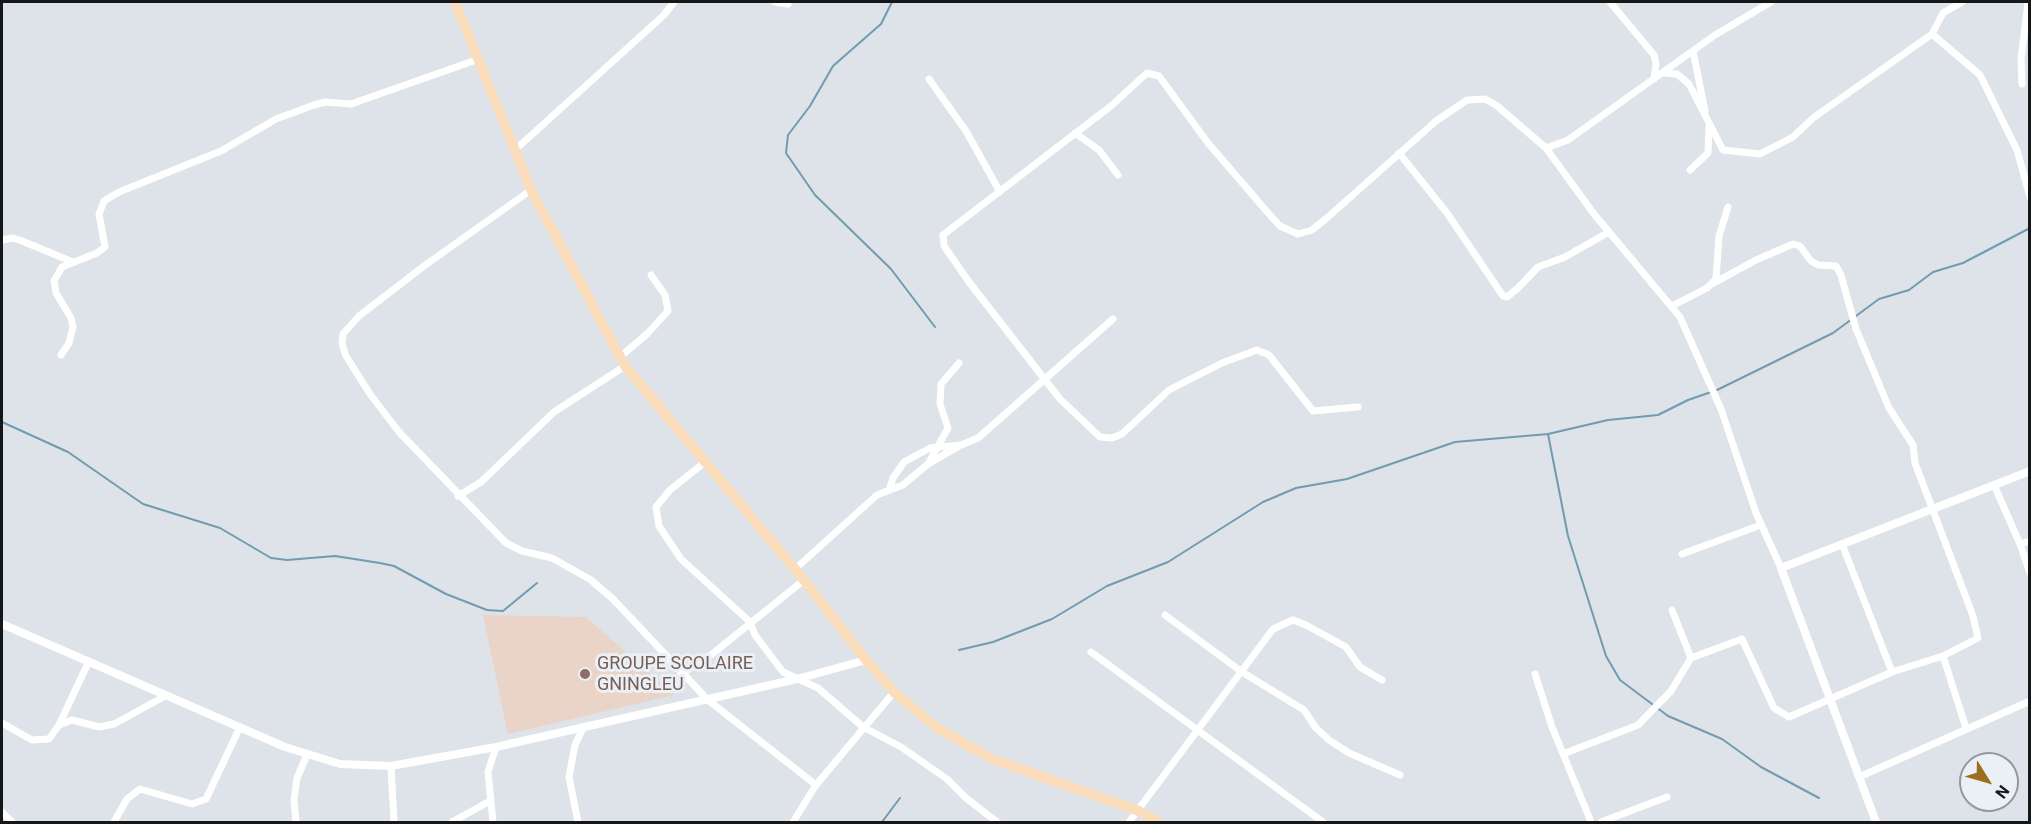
<!DOCTYPE html>
<style>
body{margin:0}
#map{position:relative;width:2031px;height:824px;overflow:hidden;background:#dde3e8;font-family:Roboto,sans-serif}
canvas{display:block}
.frame{position:absolute;inset:0;border:3px solid #151719;pointer-events:none}
.north{position:absolute;left:1959px;top:752px;width:60px;height:60px;box-sizing:border-box;background:#eaf0f5;border:2px solid #95999d;border-radius:50%;rotate:127deg;font-size:16px;font-weight:700;line-height:24px;text-align:center;color:#151719}
.north::after{content:'';display:block;margin:auto;width:21px;height:27px;background:#9c6f1f;clip-path:polygon(50% 0,100% 100%,50% 72%,0 100%)}
</style>
<div id="map">
<canvas width="2031" height="824"></canvas>
<div class="frame"></div>
<div class="north">N</div>
</div>
<script>
const g = document.querySelector('canvas').getContext('2d');
g.lineJoin = 'round';
function paint(path, color) {
  g.fillStyle = color;
  g.fill(path, 'evenodd');
}
function poly(rows) {
  const path = new Path2D();
  for (const r of rows) {
    path.moveTo(r[0], r[1]);
    for (let i = 2; i < r.length; i += 2) path.lineTo(r[i], r[i + 1]);
  }
  return path;
}
function stroke(path, color, width, dash) {
  g.strokeStyle = color;
  g.lineWidth = width;
  g.lineCap = dash ? 'butt' : 'round';
  g.setLineDash(dash || []);
  g.stroke(path);
}
function write(font, color, halo, rows, align = 'center') {
  g.font = font + ' Roboto,sans-serif';
  g.lineWidth = 6;
  g.setLineDash([]);
  g.textBaseline = 'middle';
  g.strokeStyle = halo;
  g.fillStyle = color;
  for (const [text, x, y, turn = 0] of rows) {
    g.save();
    g.translate(x, y);
    g.rotate((+turn || 0) * Math.PI / 180);
    g.textAlign = isNaN(turn) ? turn : align;
    if (halo) g.strokeText(text, 0, 0);
    g.fillText(text, 0, 0);
    g.restore();
  }
}
paint(poly([
 [483,615,586,617,674,695,508,734]
]), '#ead3c7');
stroke(poly([
 [892,2,881,24,833,66,810,106,788,135,786,153,815,195,891,269,935,327],
 [2,422,68,452,143,504,220,528,271,558,287,560,335,556,380,563,394,566,446,594,487,610,503,611,537,583],
 [1548,434,1568,536,1606,656,1620,680,1668,716,1722,739,1761,767,1819,798],
 [959,650,993,642,1052,619,1107,586,1168,562,1263,502,1296,488,1347,479,1455,442,1548,434,1608,420,1658,415,1688,400,1717,390,1833,333,1879,299,1909,290,1933,272,1963,263,2030,228],
 [882,822,900,798]
]), '#709bb1', 2);
stroke(poly([
 [775,2,788,4],
 [1610,2,1654,55,1656,64,1654,79],
 [1932,34,1980,75,2017,150,2030,197],
 [1693,51,1705,111],
 [1664,73,1677,74,1689,84,1723,150,1760,154,1793,137,1813,118,1932,34,1943,13,1962,2],
 [929,79,966,131,1000,192],
 [2022,84,2021,60,2028,2],
 [1075,133,1099,150,1118,175],
 [1546,148,1594,214,1680,317,1721,409,1756,513,1781,568],
 [516,149,664,15,674,2],
 [1399,153,1447,213,1503,296,1507,297,1518,288,1538,267,1565,257,1609,232],
 [1690,170,1708,153,1709,127],
 [531,190,424,266,359,316,343,334,342,344,346,356,370,394,399,432,506,543,522,551,552,558,591,580,613,599,708,700,816,785],
 [2,240,13,238,22,241,73,262],
 [1712,284,1756,260,1793,244,1800,246,1811,261,1818,265,1836,266,1841,275,1856,329,1889,408,1913,445,1915,463,1973,616,1978,638,1943,656],
 [1672,306,1707,288,1716,279,1719,236,1728,207],
 [61,355,69,343,73,327,71,318,56,293,54,281,62,267,97,253,105,247,99,214,104,201,119,192,221,151,276,119,314,105,325,102,351,104,479,59],
 [620,357,648,333,668,311,665,295,651,275],
 [1358,407,1313,411,1269,355,1257,350,1222,363,1169,390,1122,434,1112,438,1100,437,1060,399,969,282,944,246,943,235,1111,106,1147,73,1159,76,1208,143,1269,214,1280,226,1298,234,1312,230,1328,217,1436,121,1467,100,1485,99,1496,105,1546,148,1568,140,1715,35,1771,2],
 [705,462,670,490,656,507,659,526,681,559,750,622,755,635,783,672,818,688,863,727,901,747,947,779,966,798,997,822],
 [930,463,959,446],
 [1994,485,2020,544,2030,541],
 [889,490,893,478,904,462,930,448,961,445,978,438,1113,319],
 [458,496,481,482,554,412,625,366],
 [1842,544,1892,672],
 [2020,544,2030,573],
 [1682,554,1761,525],
 [794,570,877,495,903,485,928,464,948,428,940,404,941,384,959,363],
 [1165,615,1242,672,1304,710,1316,728,1329,740,1349,753,1400,775],
 [1091,652,1323,822],
 [1691,658,1742,639,1774,708,1789,717,1892,672,1943,656,1966,728],
 [681,674,711,655,804,580],
 [1535,674,1552,727,1591,822],
 [2,723,32,740,49,739,59,725,89,661],
 [59,725,72,720,99,727,114,724,167,695],
 [1563,754,1638,725,1671,691,1691,658,1672,610],
 [391,766,394,822],
 [1859,777,2030,701],
 [2,812,12,822],
 [114,822,127,799,140,789,192,804,206,799,240,727],
 [296,822,294,800,297,778,307,755],
 [452,822,490,801],
 [493,822,488,772,496,747],
 [578,822,569,777,575,745,583,728],
 [793,822,816,785,894,692],
 [1129,822,1273,629,1293,620,1306,625,1346,647,1360,667,1382,680],
 [1601,822,1667,797]
]), '#fff', 7);
stroke(poly([
 [2,624,285,747,340,764,391,766,496,747,797,679,866,660],
 [1876,822,1781,568,2030,471]
]), '#fff', 8);
stroke(poly([
 [455,2,531,190,625,366,804,580,866,660,894,692,937,728,992,759,1139,811,1158,822]
]), '#fbdcbb', 10);
for (const [x, y, r, color] of [
 [585,674,6,"#8d6e63"]
]) {
  const dot = new Path2D();
  dot.arc(x, y, r, 0, 2 * Math.PI);
  g.fillStyle = color;
  g.fill(dot);
  stroke(dot, '#eaf0f5', 2);
}
write('18px', '#785e54', '#eaf0f5', [
 ["GROUPE SCOLAIRE",597,664],
 ["GNINGLEU",597,685]
], 'left');
</script>
